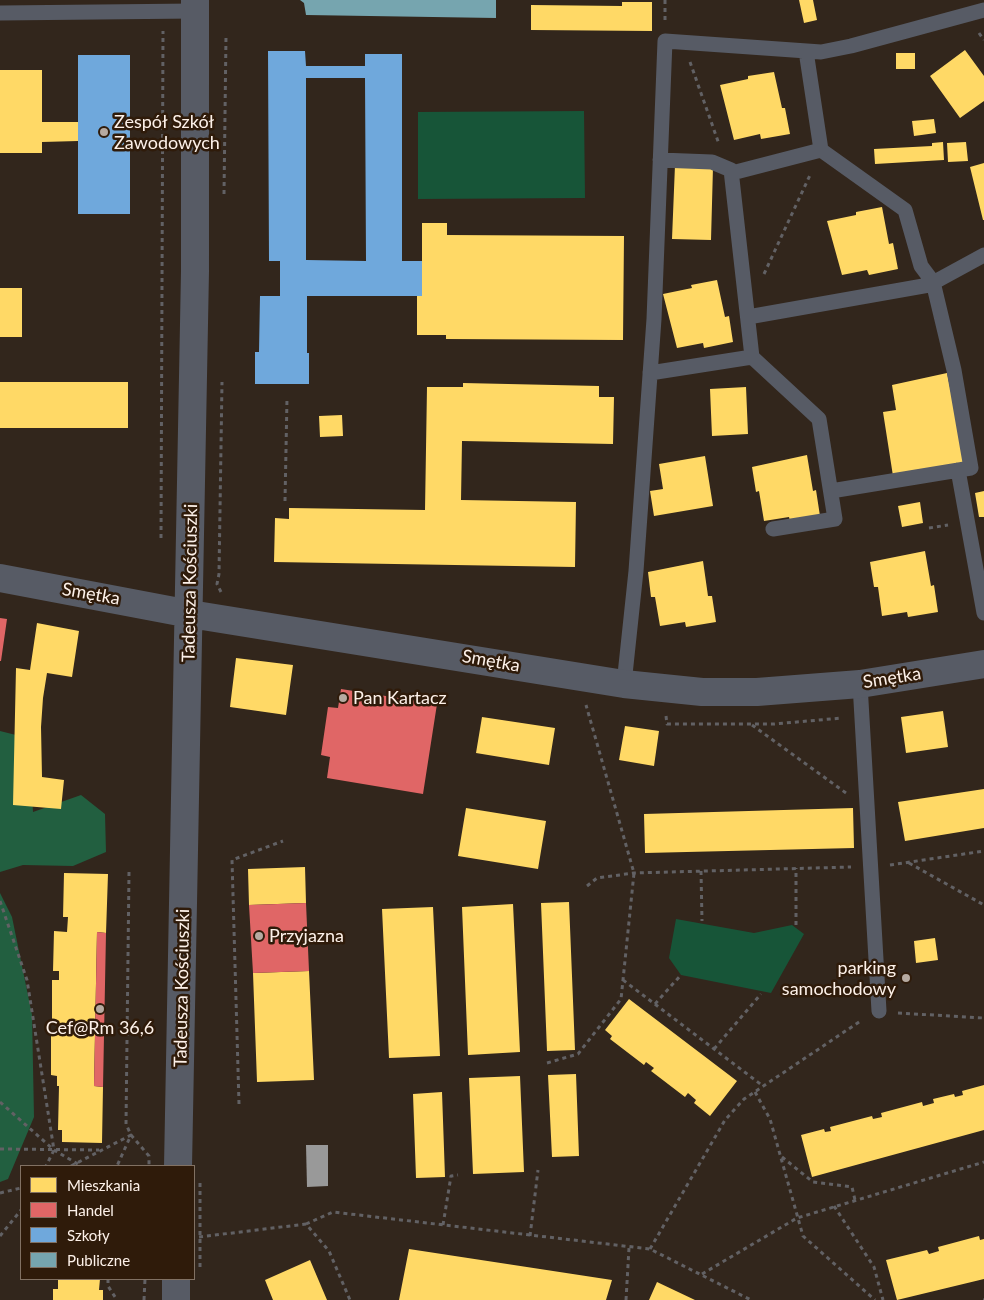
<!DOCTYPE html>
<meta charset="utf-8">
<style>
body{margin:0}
#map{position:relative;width:984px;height:1300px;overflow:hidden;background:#32261c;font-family:Lato,sans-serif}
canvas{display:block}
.legend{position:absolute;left:20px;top:1165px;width:175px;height:115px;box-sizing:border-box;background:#2f1b0a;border:1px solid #817163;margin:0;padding:6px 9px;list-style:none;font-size:15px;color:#fdf1e9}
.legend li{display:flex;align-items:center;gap:10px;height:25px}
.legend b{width:25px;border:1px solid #817163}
</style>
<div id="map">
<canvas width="984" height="1300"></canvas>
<ul class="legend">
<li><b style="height:14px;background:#ffd966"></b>Mieszkania</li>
<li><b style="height:14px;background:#e06666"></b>Handel</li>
<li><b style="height:14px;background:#6fa8dc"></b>Szkoły</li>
<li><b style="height:14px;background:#76a5af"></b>Publiczne</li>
</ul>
</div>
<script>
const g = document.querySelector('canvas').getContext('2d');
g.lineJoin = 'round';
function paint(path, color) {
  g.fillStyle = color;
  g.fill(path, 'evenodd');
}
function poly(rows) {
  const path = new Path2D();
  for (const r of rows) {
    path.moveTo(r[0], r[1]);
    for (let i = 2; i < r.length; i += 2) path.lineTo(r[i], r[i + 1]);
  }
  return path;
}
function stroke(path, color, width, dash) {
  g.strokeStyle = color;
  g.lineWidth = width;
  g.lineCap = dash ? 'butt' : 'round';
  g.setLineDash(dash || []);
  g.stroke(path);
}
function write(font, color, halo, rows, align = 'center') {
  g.font = font + ' Lato,sans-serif';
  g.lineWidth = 5;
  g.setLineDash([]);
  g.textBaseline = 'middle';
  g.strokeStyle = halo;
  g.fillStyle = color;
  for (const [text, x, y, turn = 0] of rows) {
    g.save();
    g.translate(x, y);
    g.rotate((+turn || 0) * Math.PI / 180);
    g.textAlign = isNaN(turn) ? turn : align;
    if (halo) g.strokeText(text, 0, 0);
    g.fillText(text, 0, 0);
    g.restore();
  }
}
paint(poly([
 [584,111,585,198,418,199,418,112],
 [676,919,754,933,792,925,804,934,771,993,681,975,669,958]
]), '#175538');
paint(poly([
 [0,731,24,737,31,778,33,812,81,795,105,814,106,852,73,866,23,865,0,872],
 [0,893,12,917,32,1015,34,1117,8,1179,0,1182]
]), '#225f40');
paint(poly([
 [799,0,813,0,817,20,804,23],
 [622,2,652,2,652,31,531,30,531,5,622,6],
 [965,50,984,76,984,101,960,118,930,76],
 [896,53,915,53,915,69,896,69],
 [0,70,42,70,42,122,78,122,78,141,42,142,42,153,0,153],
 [774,72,782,108,785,108,790,134,761,139,760,134,734,140,720,85,748,79,748,76],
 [934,119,936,133,914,136,912,121],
 [943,142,944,160,875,164,874,149,932,146,932,143],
 [966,142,968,161,948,162,947,143],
 [984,163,984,220,983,220,970,167],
 [675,165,713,167,711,240,672,239],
 [882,207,889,244,893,243,898,269,869,275,867,270,842,275,827,221,856,215,856,212],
 [422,223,447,223,447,235,624,236,623,340,446,339,446,335,417,335,417,296,422,296],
 [717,280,725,317,729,316,733,342,704,348,703,343,677,348,663,294,692,288,691,285],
 [0,288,22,288,22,337,0,337],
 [947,373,966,464,893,476,883,412,896,410,892,385],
 [0,382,128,382,128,428,0,428],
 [463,383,599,386,599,397,614,397,613,444,462,441,461,500,576,502,575,567,274,562,275,518,289,519,289,508,425,510,427,387,463,387],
 [746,387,748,434,712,436,710,389],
 [342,415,343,436,320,437,319,416],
 [807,455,813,491,816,490,820,516,790,521,789,517,764,521,759,491,756,492,752,467],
 [705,456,713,506,654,516,650,491,663,489,659,464],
 [984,491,984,517,979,517,975,493],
 [920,502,923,523,902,527,898,506],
 [925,551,931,586,934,585,938,612,908,617,907,612,882,616,878,587,874,587,870,562],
 [703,561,708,596,712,596,716,622,686,627,685,622,660,626,655,597,651,597,648,572],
 [37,623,79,631,72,677,47,673,43,698,41,727,42,777,64,780,61,809,13,805,16,668,30,670],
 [236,658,293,665,286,715,230,707],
 [943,711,948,747,906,753,901,717],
 [482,717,555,728,549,765,476,753],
 [625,726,659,731,654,766,619,760],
 [984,789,984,828,905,841,898,802],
 [466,808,546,821,538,869,458,856],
 [853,808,854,848,645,853,644,814],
 [305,867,306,903,249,905,248,869],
 [64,873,108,874,106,933,97,932,94,1086,103,1087,102,1143,62,1142,62,1130,58,1130,59,1086,57,1086,57,1076,51,1075,51,1033,58,1033,58,1023,52,1023,52,980,59,980,59,971,53,971,54,931,67,932,68,917,63,917],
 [569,902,575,1050,547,1051,541,903],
 [513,904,520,1052,468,1055,462,907],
 [433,907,440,1056,389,1058,382,909],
 [935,938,938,960,916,963,914,941],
 [309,971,314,1080,257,1082,253,973],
 [629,999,737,1081,710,1116,694,1103,696,1100,688,1093,685,1097,651,1071,654,1068,646,1062,644,1065,610,1039,612,1036,605,1030],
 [576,1074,579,1156,552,1157,548,1075],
 [520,1076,524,1172,473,1174,469,1078],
 [984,1085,984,1130,812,1177,801,1135,824,1129,825,1132,831,1131,830,1127,872,1116,873,1119,882,1117,881,1113,922,1102,923,1106,934,1103,933,1099,954,1094,955,1097,963,1095,962,1091],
 [442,1092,445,1177,416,1178,413,1094],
 [979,1236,980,1240,984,1239,984,1279,897,1300,886,1260,927,1250,929,1254,939,1251,938,1247],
 [409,1249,612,1280,606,1300,399,1300],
 [310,1260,327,1300,273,1300,265,1280],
 [58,1279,100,1279,99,1290,103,1290,103,1300,53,1300,53,1289,58,1289],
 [657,1282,695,1300,649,1300]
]), '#ffd966');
paint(poly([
 [0,618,7,619,1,661,0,661],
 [341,689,437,704,423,794,327,778,330,757,321,755,328,707,338,708],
 [306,903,309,971,253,973,249,905],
 [97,932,106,933,103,1087,94,1086]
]), '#e06666');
paint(poly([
 [268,51,305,51,306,66,365,66,365,54,402,54,402,261,422,261,422,296,307,296,307,353,309,353,309,384,255,384,255,352,259,352,260,296,280,296,280,261,269,261],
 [306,78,365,78,366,261,306,260],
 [78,55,130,55,130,214,78,214]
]), '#6fa8dc');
paint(poly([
 [300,0,496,0,496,18,306,15,304,3]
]), '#76a5af');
paint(poly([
 [306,1145,328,1145,328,1186,307,1187]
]), '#999');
stroke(poly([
 [665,0,665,22],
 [979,33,984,40],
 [690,62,719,144],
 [224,194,226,36],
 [764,274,811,173],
 [285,501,287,398],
 [929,528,948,525],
 [161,538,163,31],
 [221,592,217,584,219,574,222,382],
 [666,716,667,724,774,724,842,718],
 [752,725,846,793],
 [909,863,984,905],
 [890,865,984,851],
 [701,871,702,921],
 [129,872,126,1124,131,1135,149,1156,149,1166],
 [587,886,597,878,634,873,851,867],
 [0,901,27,980,54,1150,46,1166],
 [796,925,796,868],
 [623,980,763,1086],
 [655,1004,680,976],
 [898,1013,984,1018],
 [714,1049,761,994],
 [547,1063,578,1054,621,999,623,980,634,873,586,705],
 [755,1092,770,1119,803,1236,875,1300],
 [0,1102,54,1150,81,1166],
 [239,1104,232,860,283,841],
 [0,1149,99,1150],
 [782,1157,813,1182,852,1187,855,1200],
 [71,1166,131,1135,117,1166],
 [0,1193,21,1188],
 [834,1206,874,1267,883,1300],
 [306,1224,333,1212,650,1249,751,1300],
 [443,1225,451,1176,458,1175],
 [0,1236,21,1210],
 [530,1236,538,1170],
 [199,1237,306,1224,329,1251,350,1300],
 [650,1249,725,1120,744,1099,862,1020],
 [200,1267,200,1180],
 [702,1274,797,1218,984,1162],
 [108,1279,108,1286,117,1300],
 [144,1300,145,1279],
 [626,1300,629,1248],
 [983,1300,984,1300]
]), '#626164', 3, [4, 4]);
stroke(poly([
 [0,13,195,11],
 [806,51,821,150,905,210,921,266,933,282,954,370,971,468,831,491],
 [660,160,712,162,731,170,752,357],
 [732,173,821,150],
 [748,317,929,285,984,255],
 [650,373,752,357,819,419,835,519,773,529],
 [958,470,984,613],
 [624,684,636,571,654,319,665,41,821,52,851,46,984,10],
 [860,684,879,1011]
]), '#575b65', 15);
stroke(poly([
 [0,578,190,614,624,684,702,692,757,692,860,684,984,664],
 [178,1166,195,271,195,0],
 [176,1300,176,1279]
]), '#575b65', 28);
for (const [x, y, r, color] of [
 [104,132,5,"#b6aaa1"],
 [343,698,5,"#b6aaa1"],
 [259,936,5,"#b6aaa1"],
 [906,978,5,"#b6aaa1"],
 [100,1009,5,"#b6aaa1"]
]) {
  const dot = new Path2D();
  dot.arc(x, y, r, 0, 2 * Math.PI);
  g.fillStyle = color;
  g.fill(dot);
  stroke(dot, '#2f1b0a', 2);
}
write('18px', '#fdf1e9', '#2f1b0a', [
 ["Zespół Szkół",114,122],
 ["Zawodowych",114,143],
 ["Pan Kartacz",353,698],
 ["Przyjazna",269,936],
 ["parking",896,968,"right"],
 ["samochodowy",896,989,"right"],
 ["Cef@Rm 36,6",100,1028,"center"]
], 'left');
write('18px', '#fdf1e9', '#2f1b0a', [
 ["Tadeusza Kościuszki",190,583,-89],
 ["Smętka",91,594,10],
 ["Smętka",491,661,10],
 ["Smętka",892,678,-9],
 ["Tadeusza Kościuszki",182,988,-89]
]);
</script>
